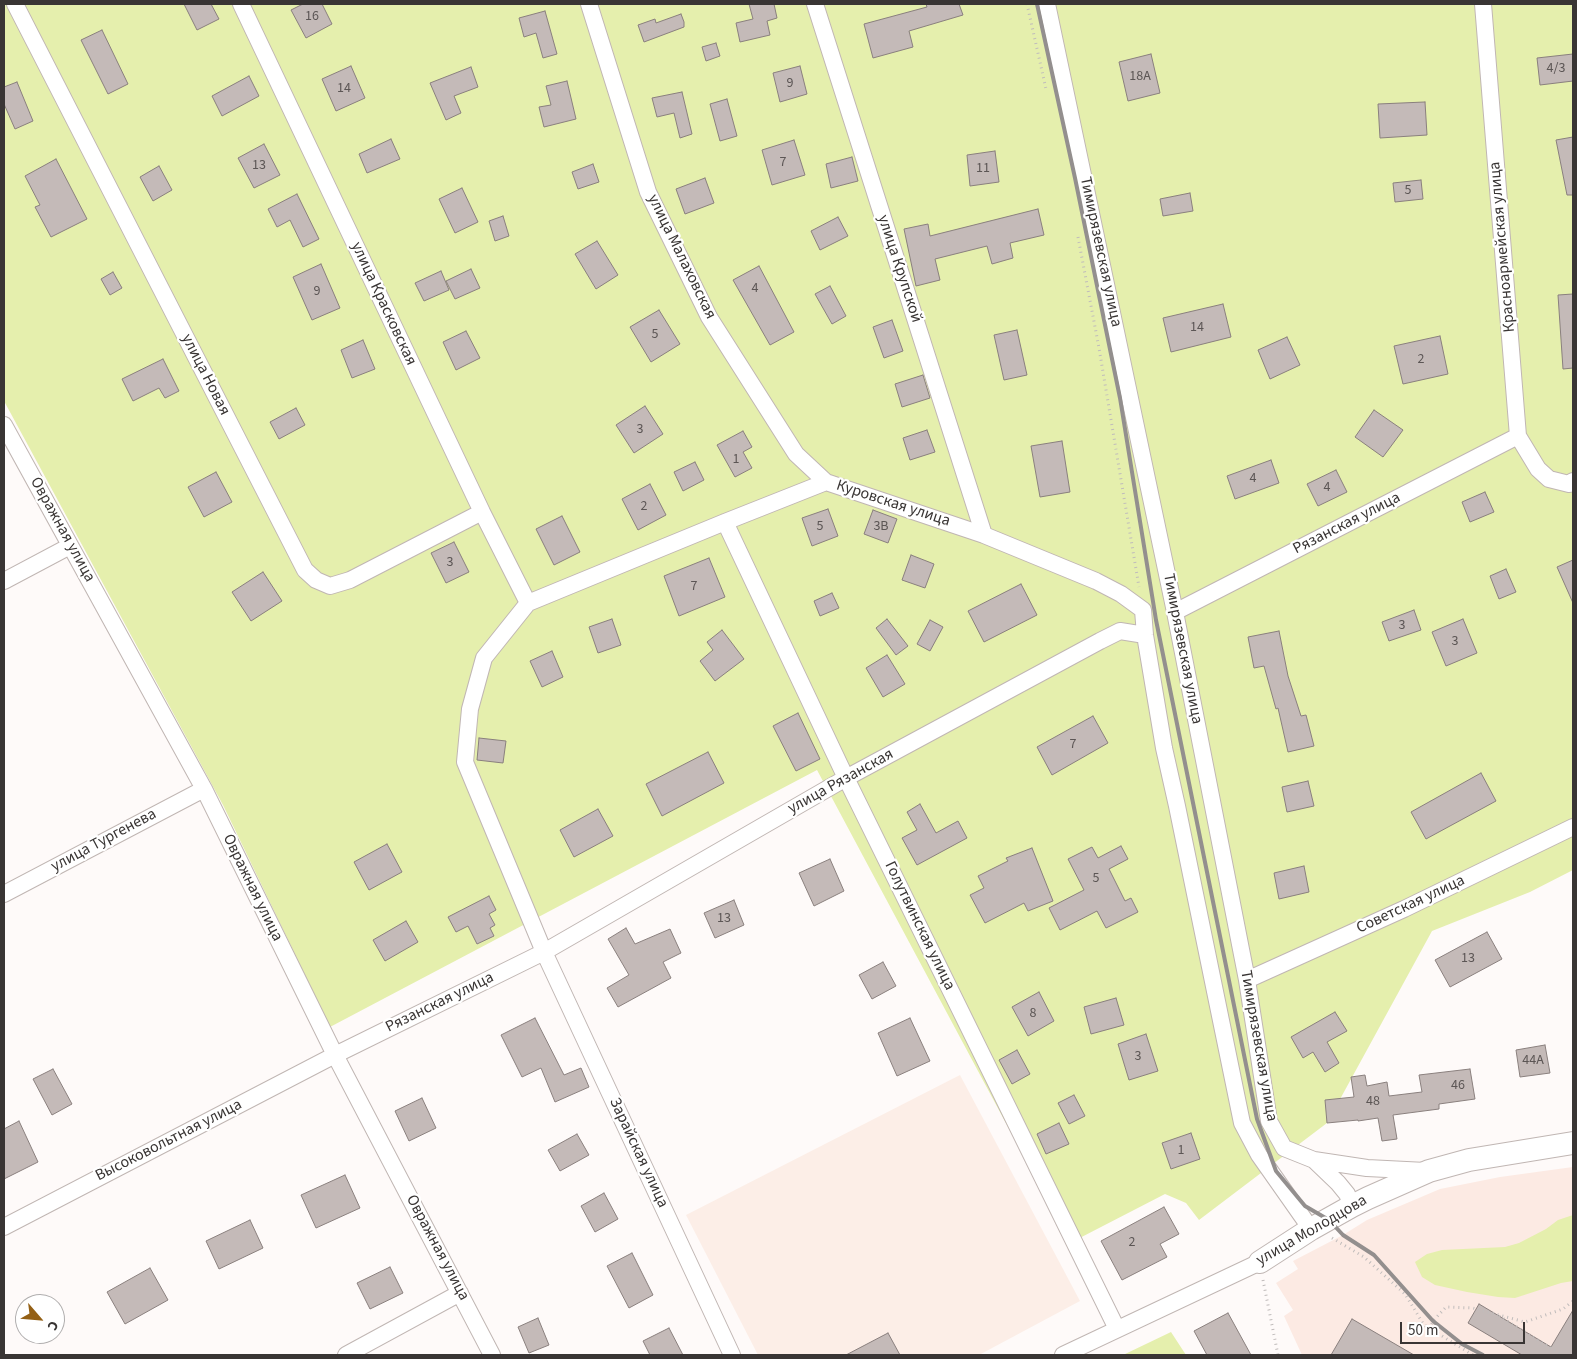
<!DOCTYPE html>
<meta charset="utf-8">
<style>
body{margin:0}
#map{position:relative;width:1577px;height:1359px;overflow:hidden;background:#fefaf9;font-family:"Source Sans 3",sans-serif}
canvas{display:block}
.frame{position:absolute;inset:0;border:5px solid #393534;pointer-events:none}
.north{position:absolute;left:15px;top:1294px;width:50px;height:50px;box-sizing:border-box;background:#fff;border:1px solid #b0aeae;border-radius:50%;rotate:117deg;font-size:14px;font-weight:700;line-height:20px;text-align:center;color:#393534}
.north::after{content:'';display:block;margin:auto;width:18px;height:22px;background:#946015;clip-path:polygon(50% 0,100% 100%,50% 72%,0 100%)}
.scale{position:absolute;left:1400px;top:1322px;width:125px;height:22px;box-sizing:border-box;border:2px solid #393534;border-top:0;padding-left:6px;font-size:15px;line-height:18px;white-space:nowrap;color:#393534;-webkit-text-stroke:4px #fff;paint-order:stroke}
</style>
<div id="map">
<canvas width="1577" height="1359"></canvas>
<div class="frame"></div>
<div class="north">С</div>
<div class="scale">50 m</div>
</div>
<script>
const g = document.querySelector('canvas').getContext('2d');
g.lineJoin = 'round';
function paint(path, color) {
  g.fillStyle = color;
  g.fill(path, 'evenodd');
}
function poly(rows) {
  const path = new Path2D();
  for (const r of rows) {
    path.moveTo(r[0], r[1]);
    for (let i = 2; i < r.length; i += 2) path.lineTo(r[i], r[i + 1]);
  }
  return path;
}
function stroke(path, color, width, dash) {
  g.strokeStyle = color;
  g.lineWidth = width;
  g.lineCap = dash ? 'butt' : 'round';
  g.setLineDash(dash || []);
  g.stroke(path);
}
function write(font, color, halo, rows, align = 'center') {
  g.font = font + ' "Source Sans 3",sans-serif';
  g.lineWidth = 4.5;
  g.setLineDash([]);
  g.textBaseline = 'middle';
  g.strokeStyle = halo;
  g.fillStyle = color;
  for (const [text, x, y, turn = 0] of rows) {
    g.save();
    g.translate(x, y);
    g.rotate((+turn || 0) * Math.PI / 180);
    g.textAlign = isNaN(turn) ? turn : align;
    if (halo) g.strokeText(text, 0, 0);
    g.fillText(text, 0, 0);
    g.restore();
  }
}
paint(poly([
 [1573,1167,1573,1355,1302,1355,1284,1316,1293,1310,1276,1283,1298,1269,1293,1261,1343,1235,1367,1220,1440,1189,1500,1177]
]), '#fceae3');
paint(poly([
 [960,1075,1080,1301,979,1355,758,1355,686,1215]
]), '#fceee7');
paint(poly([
 [4,4,1573,4,1573,870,1530,892,1432,931,1327,1123,1199,1220,1186,1203,1165,1194,1070,1243,817,770,330,1027,223,805,4,401],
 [1573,1215,1573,1281,1561,1283,1515,1298,1498,1297,1467,1292,1435,1285,1422,1277,1415,1262,1427,1254,1442,1250,1505,1247,1519,1243,1546,1229,1558,1220],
 [1171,1332,1186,1355,1123,1355]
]), '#e5efad');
const building = poly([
 [184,4,211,4,219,19,197,30,184,4],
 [303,4,322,4,332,24,306,38,291,10,303,4],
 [749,4,774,4,777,18,767,21,770,35,740,42,736,23,753,19,749,4],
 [926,4,959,4,963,15,909,31,913,47,873,58,864,24,927,7,926,4],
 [545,11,557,54,543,58,536,33,524,37,519,18,545,11],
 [681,14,684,22,684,27,644,42,638,25,655,19,656,23,681,14],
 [102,30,128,84,108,94,81,40,102,30],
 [716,43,720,56,706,61,702,47,716,43],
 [1151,54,1160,93,1128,101,1119,62,1151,54],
 [1573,54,1573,81,1540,85,1537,58,1573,54],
 [351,66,365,98,336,111,322,79,351,66],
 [800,66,807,94,780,102,773,73,800,66],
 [471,67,478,87,454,96,461,113,446,120,430,83,471,67],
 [249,76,259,96,222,116,212,96,249,76],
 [567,81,576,119,544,127,539,107,551,105,546,86,567,81],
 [17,82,33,121,15,129,4,104,4,87,17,82],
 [682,92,692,134,680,138,674,113,657,117,652,98,682,92],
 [727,99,737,136,720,141,710,104,727,99],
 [1425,102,1427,135,1380,138,1378,104,1425,102],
 [1573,137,1573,195,1567,195,1556,140,1573,137],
 [391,139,400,159,367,173,359,154,391,139],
 [794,140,805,175,772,185,762,150,794,140],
 [264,144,280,175,254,188,238,158,264,144],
 [995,151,999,182,970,186,967,155,995,151],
 [852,157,858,181,831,188,826,164,852,157],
 [56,159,87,219,51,237,35,207,40,205,25,176,56,159],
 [593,164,599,182,578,189,572,172,593,164],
 [159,166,172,190,153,201,140,177,159,166],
 [705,178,714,203,685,214,676,189,705,178],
 [1421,180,1423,199,1395,202,1393,183,1421,180],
 [462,188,478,222,455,233,439,199,462,188],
 [1190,193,1193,211,1163,216,1160,199,1190,193],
 [297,194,319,239,303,247,290,220,277,227,268,209,297,194],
 [1038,209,1044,235,1010,243,1013,258,992,264,987,246,935,259,940,280,916,286,904,229,928,224,930,236,1038,209],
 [503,216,509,236,495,241,489,221,503,216],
 [838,217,848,236,820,250,811,231,838,217],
 [597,241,618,275,596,289,575,254,597,241],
 [321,264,340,308,312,320,293,277,321,264],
 [759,266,794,332,770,345,733,280,759,266],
 [471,269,480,288,455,299,446,281,471,269],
 [441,271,449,290,424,301,415,283,441,271],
 [113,272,122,288,110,295,101,279,113,272],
 [830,286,846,316,832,324,815,294,830,286],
 [1573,294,1573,368,1563,369,1558,295,1573,294],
 [1223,304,1231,337,1171,352,1163,318,1223,304],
 [659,310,680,344,651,362,630,327,659,310],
 [892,320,903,351,884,358,873,327,892,320],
 [1017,330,1027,375,1004,380,994,335,1017,330],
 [466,331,480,358,456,370,443,342,466,331],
 [1440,336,1448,374,1403,384,1394,346,1440,336],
 [1287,337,1300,365,1270,379,1258,350,1287,337],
 [363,340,375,369,352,378,341,350,363,340],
 [163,359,179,391,165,398,159,388,133,401,122,379,163,359],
 [923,375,930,398,902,407,895,384,923,375],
 [645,406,663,434,634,453,616,425,645,406],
 [296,408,305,425,279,439,270,422,296,408],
 [1374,410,1403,430,1383,457,1355,437,1374,410],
 [927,430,935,452,910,460,903,438,927,430],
 [743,431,752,447,743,452,752,468,735,477,717,445,743,431],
 [1062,441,1070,492,1040,497,1031,446,1062,441],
 [1271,460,1279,483,1235,499,1227,476,1271,460],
 [695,462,704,480,683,491,674,472,695,462],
 [1336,470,1347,492,1318,506,1307,484,1336,470],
 [216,472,232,502,204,517,188,487,216,472],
 [650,484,666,515,638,530,622,499,650,484],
 [1485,492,1494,512,1470,522,1462,502,1485,492],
 [828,509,838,536,812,546,802,518,828,509],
 [873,510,897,519,888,543,864,534,873,510],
 [562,516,580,552,554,565,536,529,562,516],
 [454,542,469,572,446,583,431,553,454,542],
 [911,555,934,564,925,588,902,580,911,555],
 [709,558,725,597,679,616,664,576,709,558],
 [1573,560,1573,603,1557,567,1573,560],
 [1506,569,1516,592,1499,599,1490,576,1506,569],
 [263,572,282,601,251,621,232,592,263,572],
 [1021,584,1037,615,984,642,968,611,1021,584],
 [832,593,839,608,820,616,814,601,832,593],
 [1414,610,1421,630,1389,641,1382,622,1414,610],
 [612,619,621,645,598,653,589,627,612,619],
 [887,619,908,646,896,655,876,628,887,619],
 [1463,619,1477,653,1446,666,1432,632,1463,619],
 [930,620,943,627,930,651,917,644,930,620],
 [722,630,744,659,715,681,700,661,713,650,707,642,722,630],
 [1279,631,1288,676,1301,716,1306,715,1314,746,1288,752,1278,708,1276,709,1264,666,1254,668,1248,637,1279,631],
 [552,651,563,677,542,687,530,661,552,651],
 [887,655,905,684,883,697,866,668,887,655],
 [798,713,820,759,796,771,773,726,798,713],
 [1093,716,1108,743,1052,775,1037,747,1093,716],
 [479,738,506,741,503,763,477,760,479,738],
 [708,752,724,783,662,816,646,784,708,752],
 [1481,773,1496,801,1426,839,1411,812,1481,773],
 [1308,781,1314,806,1287,812,1282,787,1308,781],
 [920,804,936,833,958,821,967,838,917,865,902,838,917,830,907,812,920,804],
 [598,809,613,836,574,857,560,830,598,809],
 [387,844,402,872,369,890,354,862,387,844],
 [1121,846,1128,859,1109,869,1125,901,1131,898,1138,912,1106,928,1097,911,1060,930,1049,908,1084,890,1068,859,1092,847,1098,858,1121,846],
 [1032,848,1053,901,1028,911,1024,903,985,923,970,895,984,888,978,876,1008,861,1006,858,1032,848],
 [830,859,844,891,814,906,799,873,830,859],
 [1304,866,1309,892,1279,899,1274,873,1304,866],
 [489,896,496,910,489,914,495,925,490,928,494,936,477,944,468,926,456,932,448,917,489,896],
 [734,900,744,925,715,938,704,913,734,900],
 [406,921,418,942,385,961,373,940,406,921],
 [626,928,635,944,670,929,681,953,663,962,671,978,618,1007,607,988,629,975,608,939,626,928],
 [1487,932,1502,959,1450,987,1435,960,1487,932],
 [883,962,896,986,872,999,859,975,883,962],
 [1039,992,1054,1021,1028,1036,1012,1007,1039,992],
 [1116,998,1124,1025,1091,1034,1084,1007,1116,998],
 [1335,1012,1347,1031,1327,1042,1339,1063,1325,1072,1313,1052,1303,1058,1291,1037,1335,1012],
 [535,1018,564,1075,581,1068,589,1087,555,1102,541,1068,522,1077,501,1035,535,1018],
 [910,1018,930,1061,897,1076,878,1033,910,1018],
 [1146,1034,1158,1071,1129,1080,1118,1044,1146,1034],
 [1545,1045,1550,1073,1520,1077,1516,1050,1545,1045],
 [1017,1050,1030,1074,1012,1084,999,1060,1017,1050],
 [53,1069,72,1104,52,1115,33,1079,53,1069],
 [1470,1069,1475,1099,1439,1104,1439,1109,1393,1115,1397,1139,1382,1141,1378,1118,1358,1121,1358,1120,1327,1123,1325,1100,1354,1097,1351,1077,1365,1075,1367,1086,1387,1082,1389,1096,1422,1092,1419,1075,1470,1069],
 [1074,1095,1085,1116,1069,1124,1058,1103,1074,1095],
 [422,1098,436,1128,409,1141,395,1111,422,1098],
 [19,1121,38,1162,4,1179,4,1129,19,1121],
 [1059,1123,1069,1144,1046,1154,1037,1134,1059,1123],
 [1191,1133,1200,1159,1171,1169,1162,1143,1191,1133],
 [577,1134,589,1155,560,1171,548,1150,577,1134],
 [345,1175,360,1208,316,1228,301,1195,345,1175],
 [604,1193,618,1219,595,1232,581,1206,604,1193],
 [1164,1207,1179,1234,1160,1244,1167,1257,1122,1280,1101,1241,1164,1207],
 [250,1220,263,1248,219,1269,206,1241,250,1220],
 [632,1253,653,1295,629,1308,607,1266,632,1253],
 [390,1267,403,1293,370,1309,357,1283,390,1267],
 [150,1268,168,1300,125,1324,107,1292,150,1268],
 [1479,1304,1551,1347,1573,1310,1573,1355,1522,1355,1468,1323,1479,1304],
 [1228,1313,1251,1355,1207,1355,1194,1331,1228,1313],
 [538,1318,549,1345,529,1353,518,1327,538,1318],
 [1352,1319,1414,1355,1331,1355,1352,1319],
 [669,1328,683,1355,650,1355,643,1341,669,1328],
 [888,1333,900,1355,846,1355,888,1333]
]);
paint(building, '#c4bab8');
stroke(building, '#8a807e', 1);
const street = poly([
 [15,4,305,570,316,580,330,586,350,580,482,512],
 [241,4,482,512,528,603],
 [589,4,648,192,709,317,796,454,826,482],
 [815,4,984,535],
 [1047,4,1175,612,1247,980,1269,1121,1284,1148,1314,1160,1367,1168,1426,1171],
 [1483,4,1518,436,1538,469,1549,479,1569,484,1573,481],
 [4,425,204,789,335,1055,492,1355],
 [725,522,846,778,1117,1329],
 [4,581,70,546],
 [1175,612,1518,436],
 [4,894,204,789],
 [1247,980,1404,909,1573,827],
 [1314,1160,1338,1183,1347,1194,1352,1206],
 [4,1227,335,1055,544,952,846,778,1100,641,1120,631,1145,635],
 [346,1355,460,1293],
 [732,1355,544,952,465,762,470,709,484,658,528,603,725,522,826,482,984,535,1096,581,1121,594,1143,610,1145,635,1164,748,1177,806,1242,1123,1259,1155,1311,1229],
 [1063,1355,1260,1262]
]);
const secondary = poly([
 [1260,1262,1311,1229,1352,1206,1368,1198,1429,1171,1469,1160,1573,1143]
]);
stroke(street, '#c0b6b3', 18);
stroke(secondary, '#c0b6b3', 24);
stroke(poly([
 [1027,4,1046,89],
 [1078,237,1099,348,1139,587],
 [1332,1238,1364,1257,1405,1294,1424,1325,1473,1355],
 [1263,1280,1278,1355],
 [1499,1316,1562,1355],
 [1430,1329,1433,1321,1446,1307,1473,1308,1525,1322,1563,1309,1573,1301]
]), '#c0bcbb', 3, [1, 4]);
stroke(street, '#fff', 16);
stroke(secondary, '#fff', 22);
stroke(poly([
 [1037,4,1075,178,1120,398,1156,620,1257,1119,1276,1171,1305,1206,1329,1220,1343,1235,1374,1255,1433,1321,1462,1344,1483,1355]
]), '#938f8e', 4);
write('14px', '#5c5655', null, [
 ["16",312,17],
 ["4/3",1556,69],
 ["18А",1140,77],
 ["9",790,84],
 ["14",344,89],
 ["7",783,163],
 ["13",259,166],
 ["11",983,169],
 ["5",1408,191],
 ["4",755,289],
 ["9",317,292],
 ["14",1197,328],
 ["5",655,335],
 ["2",1421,360],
 ["3",640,430],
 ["1",736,460],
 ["4",1253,479],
 ["4",1327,488],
 ["2",644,507],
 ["5",820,527],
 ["3В",881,527],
 ["3",450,563],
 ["7",694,587],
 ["3",1402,626],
 ["3",1455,642],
 ["7",1073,745],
 ["5",1096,879],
 ["13",724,919],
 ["13",1468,959],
 ["8",1033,1014],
 ["3",1138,1057],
 ["44А",1533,1061],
 ["46",1458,1086],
 ["48",1373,1102],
 ["1",1181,1151],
 ["2",1132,1243]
]);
write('16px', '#393534', '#fff', [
 ["Красноармейская улица",1503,247,-95],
 ["Тимирязевская улица",1100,252,78],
 ["улица Малаховская",681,257,64],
 ["улица Крупской",899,269,72],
 ["улица Красковская",383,304,65],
 ["улица Новая",205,375,63],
 ["Куровская улица",893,504,18],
 ["Рязанская улица",1347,524,-27],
 ["Овражная улица",62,530,61],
 ["Тимирязевская улица",1182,649,79],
 ["улица Рязанская",841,782,-29],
 ["улица Тургенева",104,841,-28],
 ["Овражная улица",252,888,64],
 ["Советская улица",1411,905,-25],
 ["Голутвинская улица",919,926,64],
 ["Рязанская улица",440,1003,-26],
 ["Тимирязевская улица",1258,1046,80],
 ["Высоковольтная улица",169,1141,-27],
 ["Зарайская улица",638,1153,65],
 ["улица Молодцова",1312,1231,-30],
 ["Овражная улица",437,1248,62]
]);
</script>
